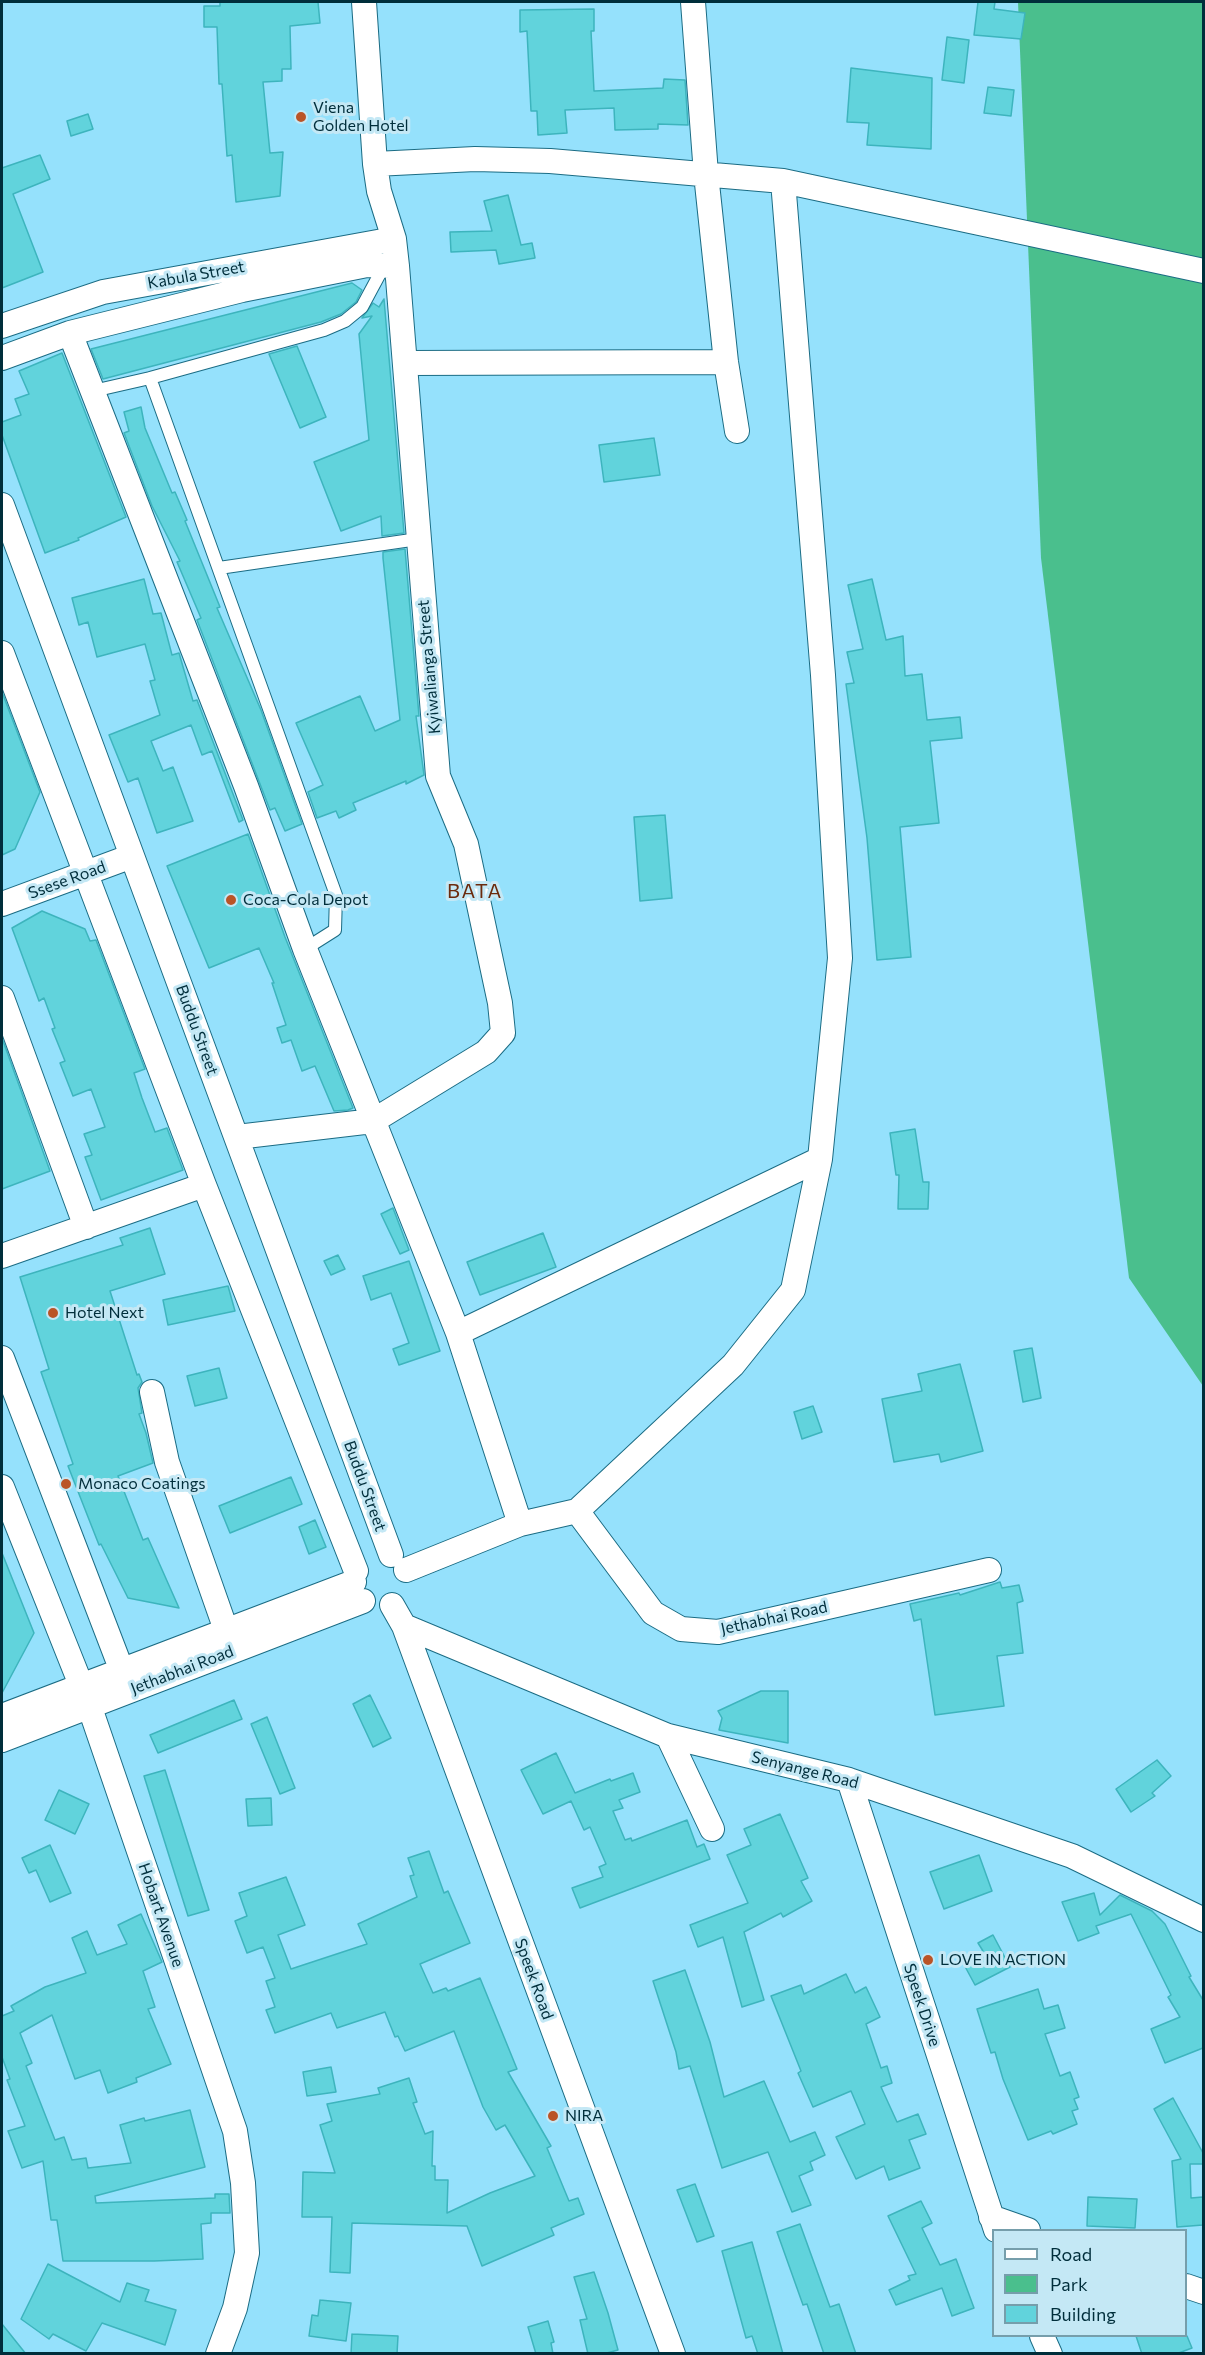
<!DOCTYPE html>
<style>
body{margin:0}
#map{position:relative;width:1205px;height:2355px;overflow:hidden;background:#95e1fc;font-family:Commissioner,sans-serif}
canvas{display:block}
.frame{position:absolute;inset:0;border:3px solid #002e3b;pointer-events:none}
.legend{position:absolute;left:992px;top:2229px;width:195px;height:108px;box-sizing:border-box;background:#c4e8f5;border:2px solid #769eab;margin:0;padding:8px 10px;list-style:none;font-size:18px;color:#002e3b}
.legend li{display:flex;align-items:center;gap:12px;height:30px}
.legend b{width:30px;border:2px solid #769eab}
</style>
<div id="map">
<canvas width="1205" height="2355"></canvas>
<div class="frame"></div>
<ul class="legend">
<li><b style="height:8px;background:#fff"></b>Road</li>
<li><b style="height:16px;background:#4abf8d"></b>Park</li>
<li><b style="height:16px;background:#61d3dc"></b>Building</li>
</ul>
</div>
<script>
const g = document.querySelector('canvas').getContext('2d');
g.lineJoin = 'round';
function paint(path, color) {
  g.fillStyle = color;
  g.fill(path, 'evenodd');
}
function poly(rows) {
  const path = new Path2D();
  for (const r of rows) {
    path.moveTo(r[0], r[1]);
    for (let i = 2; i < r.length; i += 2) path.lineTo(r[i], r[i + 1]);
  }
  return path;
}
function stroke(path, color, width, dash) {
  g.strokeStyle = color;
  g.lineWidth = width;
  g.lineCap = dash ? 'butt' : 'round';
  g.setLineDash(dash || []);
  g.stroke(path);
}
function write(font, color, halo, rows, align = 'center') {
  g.font = font + ' Commissioner,sans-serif';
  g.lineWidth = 6;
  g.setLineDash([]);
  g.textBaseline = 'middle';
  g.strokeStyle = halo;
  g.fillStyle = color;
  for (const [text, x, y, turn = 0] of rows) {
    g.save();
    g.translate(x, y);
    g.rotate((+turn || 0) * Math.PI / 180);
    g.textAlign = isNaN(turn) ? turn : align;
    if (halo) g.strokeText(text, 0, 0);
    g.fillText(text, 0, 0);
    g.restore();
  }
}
paint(poly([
 [1018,2,1203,2,1203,1386,1129,1278,1041,558]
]), '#4abf8d');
const building = poly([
 [220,2,318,2,320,23,290,26,291,69,282,69,282,81,263,82,270,153,283,152,280,196,236,202,232,155,227,156,222,84,219,84,217,27,204,27,204,6,220,6,220,2],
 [978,2,995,2,994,9,1025,13,1021,39,974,35,978,2],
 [594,9,594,31,591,31,594,91,663,88,664,79,685,80,688,125,658,124,658,129,615,130,614,108,565,110,567,133,538,135,537,111,531,111,527,31,520,32,520,10,594,9],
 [947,37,969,40,964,83,942,80,947,37],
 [851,68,932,78,931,149,867,145,869,123,847,122,851,68],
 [988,87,1014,90,1011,116,984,113,988,87],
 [88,114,93,129,71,136,67,121,88,114],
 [40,155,50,179,13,194,43,272,2,288,2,168,40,155],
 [508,195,521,245,532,243,535,258,499,264,496,250,451,252,450,232,492,231,484,201,508,195],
 [352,283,362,290,356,302,341,314,321,322,103,379,91,349,352,283],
 [384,299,404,533,382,536,381,516,341,531,314,462,369,440,359,334,372,316,362,318,373,303,379,307,384,299],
 [297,346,326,417,300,428,269,354,297,346],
 [62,353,126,517,78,538,79,540,45,553,2,435,2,422,21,415,15,399,29,394,19,371,62,353],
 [141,407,145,428,172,493,175,492,187,520,185,521,220,607,217,608,261,710,302,824,285,831,275,808,270,810,197,620,201,618,177,562,180,561,152,506,124,433,129,431,124,412,141,407],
 [654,438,660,475,604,482,599,445,654,438],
 [405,549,419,716,416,716,424,775,406,784,406,781,353,803,356,810,339,818,336,811,317,818,308,792,323,785,296,723,360,696,375,731,400,720,383,558,383,552,405,549],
 [144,579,153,614,161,613,172,655,179,653,193,701,197,700,243,820,239,822,212,751,202,755,191,725,151,741,163,771,173,767,193,821,157,833,138,778,128,782,109,735,160,715,150,681,155,680,145,644,97,657,88,622,79,625,72,598,144,579],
 [872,579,886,640,903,636,905,676,922,674,927,720,960,717,962,738,930,741,939,823,900,827,911,957,877,960,867,838,846,684,854,683,847,652,863,649,848,585,872,579],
 [2,692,40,792,15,849,2,855,2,692],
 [665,815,672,898,640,901,634,817,665,815],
 [248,834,285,937,353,1108,348,1110,334,1111,315,1066,302,1071,291,1040,282,1043,277,1028,286,1025,272,983,274,983,259,948,209,968,167,866,248,834],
 [42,911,85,929,90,941,96,940,145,1069,134,1073,142,1098,155,1132,167,1128,183,1170,101,1200,85,1157,92,1155,84,1134,105,1127,91,1089,73,1096,60,1063,65,1061,52,1029,55,1028,44,998,39,1001,12,928,42,911],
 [2,1038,50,1171,2,1189,2,1038],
 [915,1129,923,1182,929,1182,928,1209,898,1209,899,1175,896,1175,890,1133,915,1129],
 [393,1208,409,1250,400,1254,381,1214,393,1208],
 [150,1228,165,1274,110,1291,137,1375,139,1374,142,1382,138,1388,142,1413,139,1414,146,1433,153,1463,118,1476,143,1540,148,1538,179,1608,128,1598,101,1544,99,1545,68,1466,73,1464,41,1372,49,1369,20,1277,123,1245,120,1238,150,1228],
 [543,1233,556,1267,480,1295,467,1262,543,1233],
 [338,1255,345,1269,331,1275,324,1261,338,1255],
 [409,1261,440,1351,399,1365,393,1349,409,1343,391,1293,371,1300,363,1276,409,1261],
 [228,1286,235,1311,168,1325,163,1300,228,1286],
 [1032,1348,1041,1398,1023,1402,1014,1351,1032,1348],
 [960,1364,983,1451,941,1462,939,1454,894,1462,882,1399,922,1391,918,1374,960,1364],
 [219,1368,227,1398,195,1406,187,1376,219,1368],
 [813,1406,822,1432,802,1439,794,1412,813,1406],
 [291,1477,302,1504,230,1533,219,1506,291,1477],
 [315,1520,326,1547,309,1554,299,1527,315,1520],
 [2,1553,34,1633,2,1693,2,1553],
 [1000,1582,1002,1588,1019,1585,1023,1601,1017,1603,1023,1653,997,1656,1004,1706,935,1715,921,1619,914,1621,910,1604,959,1593,960,1595,1000,1582],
 [761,1691,788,1691,788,1743,719,1730,722,1718,718,1711,761,1691],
 [370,1695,391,1738,373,1747,353,1704,370,1695],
 [234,1700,242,1719,158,1753,150,1735,234,1700],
 [267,1717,295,1788,280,1794,251,1724,267,1717],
 [556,1753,575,1793,610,1779,611,1781,633,1773,640,1792,619,1800,623,1808,613,1811,625,1840,631,1838,632,1841,687,1820,697,1847,704,1844,710,1859,580,1908,572,1888,603,1877,599,1867,606,1864,590,1827,584,1830,571,1801,543,1814,521,1770,556,1753],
 [1157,1760,1171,1776,1152,1793,1155,1796,1131,1812,1116,1789,1157,1760],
 [165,1770,209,1910,188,1916,144,1776,165,1770],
 [59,1790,89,1804,75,1834,45,1820,59,1790],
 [271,1798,272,1825,248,1826,246,1799,271,1798],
 [780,1814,808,1878,801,1881,812,1901,783,1917,781,1913,744,1932,764,2000,742,2007,723,1937,698,1947,690,1925,748,1903,727,1855,751,1845,744,1829,780,1814],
 [50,1845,71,1893,50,1902,36,1870,29,1873,22,1858,50,1845],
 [429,1851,444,1893,448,1891,470,1943,420,1964,433,1993,446,1988,448,1991,480,1978,517,2069,508,2072,551,2146,547,2148,569,2201,578,2198,584,2214,551,2228,554,2235,482,2266,467,2226,352,2223,350,2273,330,2272,332,2217,302,2217,303,2172,335,2173,320,2125,332,2121,327,2104,380,2094,378,2088,409,2078,417,2102,413,2103,425,2134,433,2131,432,2166,435,2166,435,2180,448,2180,447,2213,490,2193,535,2176,505,2125,496,2130,483,2107,454,2031,405,2051,398,2036,395,2037,385,2012,337,2028,331,2013,275,2033,266,2010,275,2007,266,1981,275,1978,263,1947,247,1953,235,1921,247,1916,239,1893,286,1877,305,1925,278,1935,291,1969,367,1944,358,1924,417,1897,410,1876,414,1875,408,1858,429,1851],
 [979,1855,992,1891,944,1909,930,1872,979,1855],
 [1094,1893,1100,1915,1120,1895,1152,1911,1165,1924,1191,1976,1189,1977,1203,2000,1203,2048,1165,2063,1151,2029,1180,2017,1168,1997,1171,1995,1131,1914,1096,1926,1099,1933,1078,1941,1062,1902,1094,1893],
 [141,1914,162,1962,143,1971,155,2007,148,2009,171,2064,136,2078,137,2082,108,2093,100,2070,75,2079,52,2015,20,2033,32,2063,26,2066,55,2140,64,2137,72,2160,86,2158,88,2168,131,2163,120,2125,144,2118,145,2121,190,2110,205,2167,95,2196,96,2203,215,2198,215,2194,229,2194,230,2213,211,2213,211,2223,201,2224,203,2259,154,2261,63,2261,57,2220,51,2220,43,2161,22,2168,8,2131,25,2126,7,2080,10,2079,2,2057,2,2016,14,2011,11,2006,45,1987,86,1973,72,1938,87,1931,97,1955,127,1944,118,1925,141,1914],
 [993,1935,1010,1967,975,1985,962,1961,983,1951,978,1943,993,1935],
 [685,1970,710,2042,724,2097,764,2081,790,2142,815,2132,825,2155,810,2162,813,2170,799,2176,811,2205,792,2212,768,2152,722,2168,690,2066,679,2069,676,2052,653,1981,685,1970],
 [846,1974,855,1993,866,1987,880,2017,866,2024,881,2068,887,2066,892,2083,881,2087,897,2122,918,2114,926,2134,909,2140,920,2168,889,2180,884,2166,856,2179,836,2137,865,2124,851,2091,813,2107,798,2073,801,2071,771,1996,801,1985,804,1994,846,1974],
 [1038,1989,1044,2009,1058,2005,1065,2028,1045,2034,1060,2076,1070,2072,1079,2097,1074,2099,1078,2109,1072,2111,1077,2124,1053,2134,1051,2131,1028,2140,1003,2079,995,2052,991,2053,977,2009,1038,1989],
 [331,2067,336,2092,307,2096,303,2072,331,2067],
 [1173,2098,1203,2153,1203,2164,1190,2164,1191,2198,1203,2197,1203,2225,1177,2227,1172,2161,1181,2159,1154,2109,1173,2098],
 [695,2184,714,2236,697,2242,677,2190,695,2184],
 [1088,2197,1137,2199,1135,2228,1087,2226,1088,2197],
 [921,2201,932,2223,922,2228,940,2265,956,2259,974,2308,952,2316,942,2288,896,2305,889,2290,910,2280,908,2276,916,2274,888,2216,921,2201],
 [800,2224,830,2307,839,2304,856,2354,824,2354,807,2304,803,2305,777,2232,800,2224],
 [752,2242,765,2289,783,2354,758,2354,752,2336,746,2338,722,2251,752,2242],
 [48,2264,120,2302,127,2283,149,2290,145,2301,176,2310,165,2345,102,2323,86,2351,53,2334,49,2339,21,2319,48,2264],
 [594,2272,608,2313,618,2350,603,2354,588,2354,580,2320,587,2319,574,2277,594,2272],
 [320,2300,351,2303,346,2341,309,2336,312,2315,318,2316,320,2300],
 [548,2321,554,2342,551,2343,553,2354,536,2354,528,2327,548,2321],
 [2,2324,26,2354,2,2354,2,2324],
 [352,2334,398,2336,397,2354,351,2354,352,2334],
 [1136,2336,1187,2336,1192,2348,1176,2354,1142,2354,1136,2336]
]);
paint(building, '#61d3dc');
stroke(building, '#3db4bd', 1.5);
const service = poly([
 [150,378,336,895,335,930,305,949],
 [93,391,150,378,324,330,345,321,362,307,384,266],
 [219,568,418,539]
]);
const minor = poly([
 [693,2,706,174,726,362,737,431],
 [375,164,475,159,550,161,783,181,1204,271],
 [2,326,103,292,394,239],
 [70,333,246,786,305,949,458,1333,520,1524],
 [2,358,70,333,242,290,367,265,397,266],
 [406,363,726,362],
 [2,505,391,1555],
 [2,653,204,1185,356,1571],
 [2,904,132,856],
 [2,998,86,1227],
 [237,1137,373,1121,486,1052,503,1033,500,1003,466,844,438,776,397,266,394,239,379,191,375,164,364,2],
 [2,1256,204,1185],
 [458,1333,820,1159],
 [2,1358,127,1684],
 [152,1392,167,1462,226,1630],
 [2,1487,89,1705,235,2131,243,2183,247,2253,235,2308,218,2354],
 [577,1511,653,1613,681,1629,718,1632,989,1570],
 [406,1570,520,1524,577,1511,733,1365,793,1290,820,1159,840,958,823,675,783,181],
 [392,1605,404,1626,673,2354],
 [404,1626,668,1736,849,1780,1072,1856,1204,1920],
 [2,1716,354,1582],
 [668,1736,712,1829],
 [2,1740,363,1601],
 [849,1780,996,2230],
 [991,2217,1028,2230],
 [1186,2286,1204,2292],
 [1042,2336,1050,2354]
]);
stroke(service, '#1b6c84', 14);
stroke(minor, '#1b6c84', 26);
stroke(service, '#fff', 12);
stroke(minor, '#fff', 24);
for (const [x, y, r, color] of [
 [301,117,6,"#ba5427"],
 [231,900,6,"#ba5427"],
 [53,1313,6,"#ba5427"],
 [66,1484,6,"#ba5427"],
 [928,1960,6,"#ba5427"],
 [553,2116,6,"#ba5427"]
]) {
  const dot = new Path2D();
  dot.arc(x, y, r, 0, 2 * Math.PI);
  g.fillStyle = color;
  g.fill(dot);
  stroke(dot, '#c4e8f5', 2);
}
write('16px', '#002e3b', '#c4e8f5', [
 ["Viena",313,108],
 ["Golden Hotel",313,126],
 ["Coca-Cola Depot",243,900],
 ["Hotel Next",65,1313],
 ["Monaco Coatings",78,1484],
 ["LOVE IN ACTION",940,1960],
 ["NIRA",565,2116]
], 'left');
write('16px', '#002e3b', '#c4e8f5', [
 ["Kabula Street",196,275,-10],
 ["Kyiwalianga Street",429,667,-95],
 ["Ssese Road",67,880,-20],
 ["Buddu Street",197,1030,70],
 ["Buddu Street",365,1486,70],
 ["Jethabhai Road",774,1618,-12],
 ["Jethabhai Road",182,1670,-21],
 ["Senyange Road",805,1770,14],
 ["Hobart Avenue",161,1915,71],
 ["Speek Road",534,1979,70],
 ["Speek Drive",922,2005,72]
]);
g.letterSpacing = '1.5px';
write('20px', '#6b2b0d', '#c4e8f5', [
 ["BATA",475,891]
]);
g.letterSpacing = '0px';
</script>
